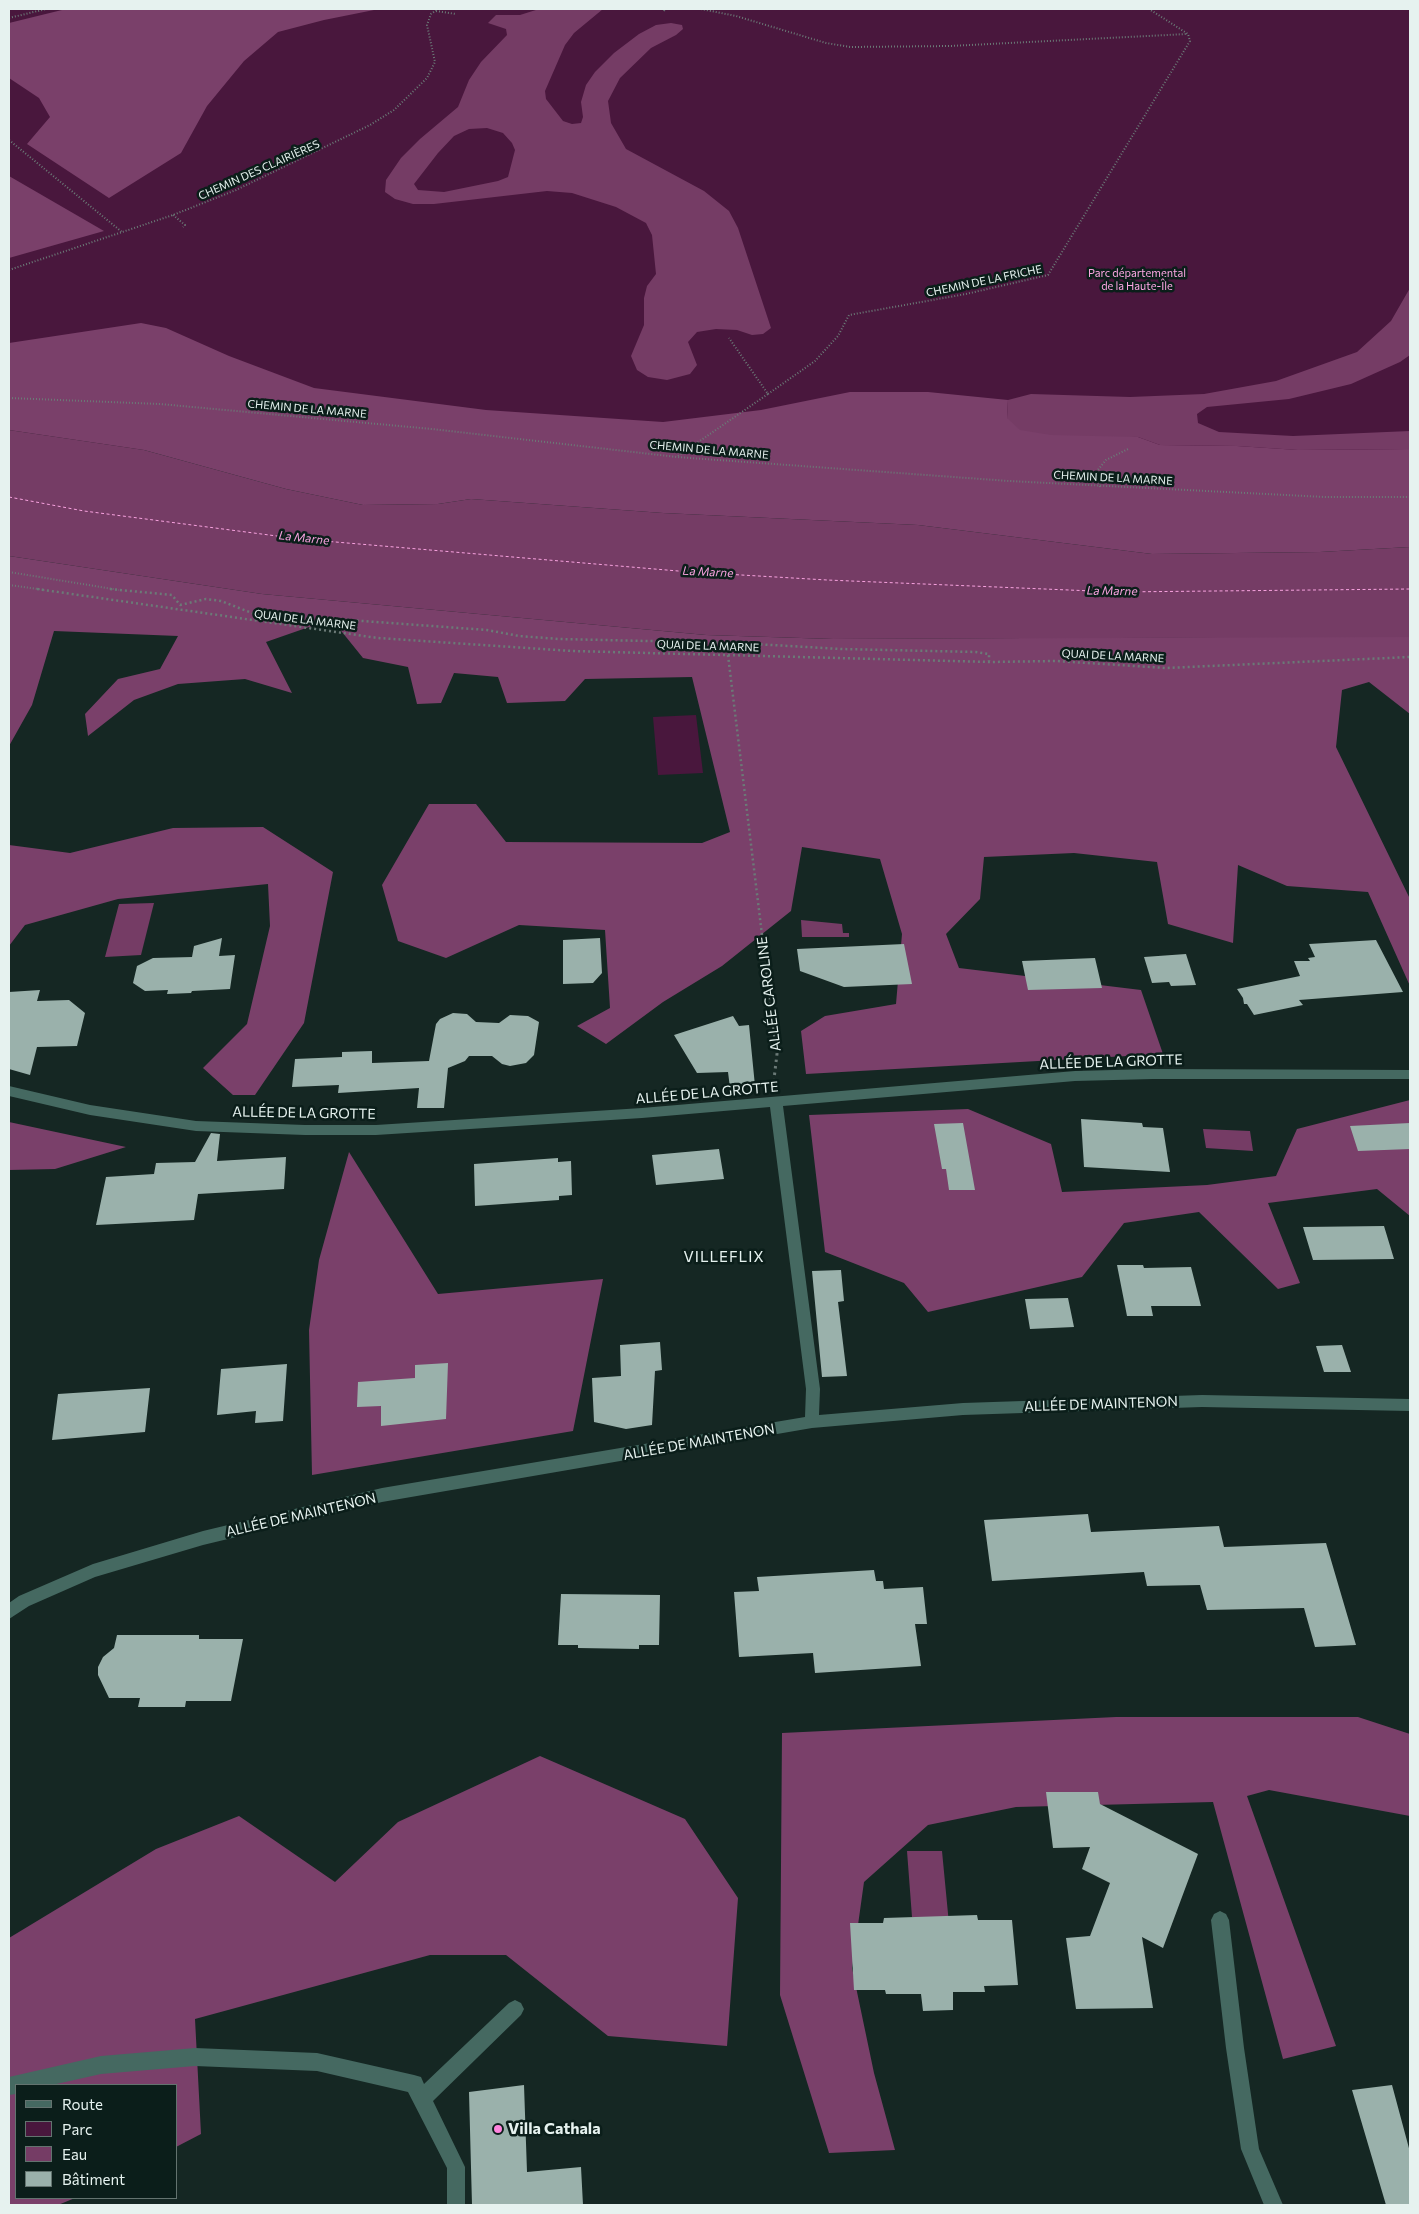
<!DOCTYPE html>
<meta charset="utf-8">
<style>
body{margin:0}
#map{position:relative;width:1419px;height:2214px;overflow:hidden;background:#152723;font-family:Commissioner,sans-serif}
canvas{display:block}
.frame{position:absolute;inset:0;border:10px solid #e6f2ef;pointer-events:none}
.legend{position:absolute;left:15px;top:2084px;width:162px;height:115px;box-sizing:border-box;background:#0b1e1a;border:1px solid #63736f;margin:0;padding:6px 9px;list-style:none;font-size:15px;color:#e6f2ef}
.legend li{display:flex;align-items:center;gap:10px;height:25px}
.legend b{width:25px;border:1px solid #63736f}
</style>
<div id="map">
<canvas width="1419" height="2214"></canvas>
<div class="frame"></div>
<ul class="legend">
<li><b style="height:6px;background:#456961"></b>Route</li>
<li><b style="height:14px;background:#49173d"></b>Parc</li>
<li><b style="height:14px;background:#753c65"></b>Eau</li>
<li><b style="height:14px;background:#9ab1ab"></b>Bâtiment</li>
</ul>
</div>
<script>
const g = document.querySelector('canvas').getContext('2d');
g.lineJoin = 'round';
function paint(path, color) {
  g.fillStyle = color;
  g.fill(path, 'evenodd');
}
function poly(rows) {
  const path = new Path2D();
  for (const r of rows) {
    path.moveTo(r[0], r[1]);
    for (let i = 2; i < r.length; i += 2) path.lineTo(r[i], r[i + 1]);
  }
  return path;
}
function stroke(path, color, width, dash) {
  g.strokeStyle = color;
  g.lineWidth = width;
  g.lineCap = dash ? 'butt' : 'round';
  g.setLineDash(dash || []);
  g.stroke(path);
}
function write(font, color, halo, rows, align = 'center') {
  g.font = font + ' Commissioner,sans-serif';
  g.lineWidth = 5;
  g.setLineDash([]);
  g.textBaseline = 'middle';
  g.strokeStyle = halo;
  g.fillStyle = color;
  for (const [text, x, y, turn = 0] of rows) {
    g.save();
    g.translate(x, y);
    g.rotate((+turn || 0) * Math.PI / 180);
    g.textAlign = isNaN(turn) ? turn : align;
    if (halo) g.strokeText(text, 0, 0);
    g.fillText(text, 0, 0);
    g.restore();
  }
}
paint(poly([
 [9,9,1410,9,1410,547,144,450,9,430],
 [696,715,703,773,658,775,653,717]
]), '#49173d');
paint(poly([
 [66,9,379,9,324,20,278,32,244,61,207,106,181,153,109,198,27,144,50,117,39,98,9,78,9,23],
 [9,176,104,231,9,258],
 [141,323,166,328,229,356,314,388,486,410,663,422,761,410,850,392,928,392,1008,400,1007,418,1138,437,1160,445,1237,446,1298,450,1410,449,1410,547,1320,552,1152,554,918,525,663,513,471,499,438,504,363,505,286,489,144,450,9,430,9,343],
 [9,556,262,594,706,635,833,639,1410,636,1410,714,1369,682,1342,690,1336,747,1410,899,1410,986,1368,892,1287,886,1238,865,1233,943,1168,924,1157,862,1074,853,984,857,980,899,946,934,959,968,1141,990,1163,1054,806,1074,801,1031,825,1016,896,1004,902,934,880,859,802,847,791,911,722,966,663,1002,606,1044,577,1026,610,1008,605,930,519,925,446,958,398,941,382,885,429,804,476,804,506,842,702,843,730,832,692,677,585,679,565,701,507,703,498,677,454,673,441,703,417,704,408,667,363,658,338,627,309,627,266,642,292,693,245,679,178,684,134,700,88,736,85,714,118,679,160,669,178,636,54,631,32,705,9,746],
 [263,827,333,872,304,1023,255,1095,233,1095,203,1068,247,1024,270,926,268,884,118,899,25,925,9,946,9,845,70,853,173,828],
 [1410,1100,1410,1216,1377,1189,1268,1203,1300,1283,1278,1289,1199,1212,1124,1223,1082,1277,928,1312,904,1283,825,1252,809,1115,968,1109,1051,1144,1062,1192,1207,1185,1276,1176,1297,1129],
 [9,1122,126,1147,55,1169,9,1170],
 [349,1152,438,1294,603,1279,573,1431,312,1475,309,1330,319,1260],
 [1116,1717,1358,1717,1410,1734,1410,1816,1269,1790,1247,1796,1336,2046,1283,2059,1213,1802,1016,1807,928,1825,864,1882,852,1968,874,2073,895,2150,829,2153,780,1995,782,1733],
 [540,1756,685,1819,738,1898,727,2046,608,2036,506,1955,430,1955,195,2019,201,2134,176,2147,176,2085,16,2085,16,2198,75,2198,58,2205,9,2205,9,1938,156,1849,239,1816,335,1882,398,1822]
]), '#7a406a');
paint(poly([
 [539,9,603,9,574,33,565,45,545,91,546,99,563,121,572,124,581,123,583,117,581,102,586,85,595,72,614,53,639,34,656,25,671,23,682,25,683,29,676,35,651,48,620,78,608,101,611,123,626,149,704,191,729,211,738,228,771,328,763,334,752,335,737,330,716,329,697,332,688,342,697,365,690,374,667,380,648,377,637,370,631,356,644,325,644,298,647,286,656,274,652,235,646,223,616,207,572,193,547,191,434,204,413,204,395,199,385,192,386,180,401,158,420,139,458,107,469,80,481,62,507,35,506,29,488,23,496,15,520,15],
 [469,129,487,128,503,133,512,143,515,150,508,177,498,181,444,192,418,190,414,184,438,153,454,136],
 [1410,288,1410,355,1400,362,1351,384,1289,399,1207,407,1197,414,1198,423,1219,432,1293,436,1410,431,1410,449,1298,450,1237,446,1160,445,1138,437,1051,435,1020,430,1007,418,1008,400,1031,394,1130,397,1204,394,1276,381,1357,352,1391,321],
 [9,430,144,450,286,489,363,505,438,504,471,499,663,513,918,525,1152,554,1320,552,1410,547,1410,637,833,639,706,635,262,594,9,556],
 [154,903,141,955,105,957,119,904],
 [801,920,842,924,843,933,849,933,849,937,802,937],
 [1203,1129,1250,1131,1253,1151,1206,1148],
 [907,1851,942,1851,949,1924,912,1917]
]), '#753c65');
stroke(poly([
 [9,497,84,511,300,539,690,572,827,580,1117,592,1410,589]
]), '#f8a2df', 1, [3, 2.5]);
paint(poly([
 [222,938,219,956,235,955,230,989,192,991,191,993,167,994,168,990,145,991,133,983,137,966,153,958,192,957,194,946],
 [600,938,602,973,593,983,563,984,563,940],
 [1376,940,1403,992,1299,1000,1303,1005,1254,1015,1247,1004,1244,1004,1243,998,1237,989,1300,976,1294,961,1310,961,1308,958,1315,957,1309,944],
 [904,944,912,984,844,987,800,971,797,949],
 [1186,954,1196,985,1171,986,1169,982,1152,983,1144,957],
 [1095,958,1102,988,1028,990,1022,961],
 [40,990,37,1001,69,1000,85,1013,77,1046,37,1047,30,1075,9,1069,9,992],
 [453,1013,467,1014,476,1022,499,1023,510,1015,528,1016,539,1022,534,1055,526,1063,510,1066,502,1064,492,1056,469,1056,465,1061,448,1068,444,1108,417,1108,419,1088,338,1093,339,1085,292,1087,295,1059,342,1057,342,1052,372,1051,372,1063,429,1061,436,1024,440,1019],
 [733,1016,739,1026,749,1025,755,1086,730,1088,728,1072,697,1073,674,1035],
 [1081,1119,1142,1123,1143,1127,1163,1128,1170,1172,1084,1167],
 [963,1123,975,1190,949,1190,946,1169,942,1169,934,1124],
 [1410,1123,1410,1149,1358,1151,1350,1126],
 [211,1133,220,1134,217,1161,286,1157,284,1189,198,1194,194,1220,96,1225,106,1177,154,1174,156,1163,195,1162],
 [719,1149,724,1179,656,1185,652,1155],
 [558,1158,558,1162,571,1161,572,1195,559,1196,559,1200,475,1206,474,1164],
 [1384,1226,1394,1259,1313,1260,1303,1227],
 [1117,1265,1143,1265,1144,1268,1191,1267,1201,1306,1151,1306,1153,1316,1127,1316],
 [841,1270,844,1301,838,1302,847,1376,822,1377,812,1271],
 [1068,1298,1074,1327,1030,1329,1025,1299],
 [660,1342,662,1370,655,1371,652,1425,626,1429,594,1422,592,1378,621,1376,620,1345],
 [1342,1345,1351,1372,1324,1372,1316,1346],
 [448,1363,446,1419,381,1426,381,1406,357,1407,358,1382,415,1378,415,1365],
 [287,1364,283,1421,255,1423,256,1411,217,1415,221,1369],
 [150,1388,145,1432,52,1440,58,1394],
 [1088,1514,1091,1532,1219,1526,1224,1547,1326,1543,1356,1645,1315,1647,1304,1608,1207,1610,1200,1585,1147,1586,1144,1572,992,1581,984,1520],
 [874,1570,876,1581,883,1581,884,1589,923,1587,927,1624,915,1624,921,1666,815,1673,813,1653,739,1657,734,1592,759,1591,757,1577],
 [561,1594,660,1595,659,1645,639,1645,639,1649,578,1648,578,1645,558,1645],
 [117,1635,199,1635,199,1639,243,1639,231,1701,186,1701,185,1707,138,1707,140,1698,109,1698,98,1675,98,1667,103,1657,114,1648],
 [1046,1792,1098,1792,1100,1804,1198,1854,1163,1948,1142,1937,1153,2008,1076,2009,1066,1938,1090,1936,1110,1883,1082,1869,1090,1847,1053,1848],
 [977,1915,978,1920,1012,1920,1018,1985,984,1986,985,1992,953,1992,953,2010,923,2011,921,1994,886,1994,885,1990,854,1990,850,1923,883,1923,884,1918],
 [524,2085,527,2172,581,2167,583,2205,472,2205,469,2092],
 [1392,2085,1410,2152,1410,2205,1386,2205,1352,2090]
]), '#9ab1ab');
stroke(poly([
 [701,9,736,16,826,43,850,47,950,46,1187,34],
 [436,11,456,14],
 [664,11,665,9],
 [9,18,46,9],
 [9,140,122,232],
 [173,215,185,225,183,227],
 [9,270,173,215,236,190,370,125,394,110,427,78,435,62,427,25,431,14,438,9],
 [768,394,815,361,838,336,849,315,966,294,1048,275,1190,41,1188,34,1149,9],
 [9,398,160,404,432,429,677,457,1009,481,1325,497,1410,497],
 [678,456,768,394,729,338],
 [1100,487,1097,471,1106,460,1128,449],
 [9,572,119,590],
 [9,585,45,590]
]), '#6b7a77', 2, [1, 2]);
stroke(poly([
 [37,589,378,638,572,651,990,662,1056,661,1166,668,1410,657],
 [110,589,172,595,180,605,206,599,221,601,252,613,487,630,519,636,559,639,737,643,841,649,976,652,989,654,989,661],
 [728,655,771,1009]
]), '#6b7a77', 2.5, [2, 3]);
stroke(poly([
 [771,1008,777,1054,774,1079]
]), '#6b7a77', 3, [2.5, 4]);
paint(poly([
 [1220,1911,1226,1914,1229,1920,1244,2048,1259,2149,1283,2205,1264,2205,1241,2149,1226,2048,1211,1920,1214,1914,1220,1911],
 [515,2000,521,2003,524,2009,521,2015,433,2101,465,2167,465,2205,447,2205,447,2168,408,2092,317,2071,195,2066,101,2074,52,2085,16,2085,16,2094,9,2095,9,2077,101,2056,195,2048,317,2053,414,2075,421,2077,424,2084,509,2003,515,2000]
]), '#456961');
paint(poly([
 [1153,1069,1410,1070,1410,1079,1153,1079,1075,1081,783,1106,820,1389,819,1415,963,1403,1202,1395,1410,1399,1410,1411,1202,1407,963,1415,812,1428,382,1502,203,1545,95,1577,29,1606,9,1619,9,1603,19,1596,93,1564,203,1531,382,1488,805,1417,806,1389,770,1107,642,1118,376,1135,305,1135,196,1131,90,1115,9,1096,9,1086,90,1105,196,1121,305,1125,376,1125,642,1108,1075,1071,1153,1069]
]), '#456961');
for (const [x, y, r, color] of [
 [498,2129,5,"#ff85de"]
]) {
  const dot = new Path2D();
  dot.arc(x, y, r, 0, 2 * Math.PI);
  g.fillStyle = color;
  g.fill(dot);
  stroke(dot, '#0b1e1a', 2);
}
write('11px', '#e6f2ef', '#0b1e1a', [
 ["CHEMIN DES CLAIRIÈRES",259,170,-24],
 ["CHEMIN DE LA FRICHE",984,281,-12],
 ["CHEMIN DE LA MARNE",307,409,5],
 ["CHEMIN DE LA MARNE",709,450,5],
 ["CHEMIN DE LA MARNE",1113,478,3],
 ["QUAI DE LA MARNE",305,620,7],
 ["QUAI DE LA MARNE",708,646,2],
 ["QUAI DE LA MARNE",1113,656,3]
]);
write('11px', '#fda7e4', '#0b1e1a', [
 ["Parc départemental",1137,273],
 ["de la Haute-Île",1137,286]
]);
write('italic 12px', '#f8a2df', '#0b1e1a', [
 ["La Marne",304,538,6],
 ["La Marne",708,572,3],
 ["La Marne",1112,591,1]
]);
write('14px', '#e6f2ef', '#0b1e1a', [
 ["ALLÉE CAROLINE",769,994,-97],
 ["ALLÉE DE LA GROTTE",1111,1062,-2],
 ["ALLÉE DE LA GROTTE",707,1093,-5],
 ["ALLÉE DE LA GROTTE",304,1113,1],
 ["ALLÉE DE MAINTENON",1101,1404,-2],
 ["ALLÉE DE MAINTENON",699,1442,-10],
 ["ALLÉE DE MAINTENON",301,1515,-13]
]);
g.letterSpacing = '1px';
write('15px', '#e6f2ef', '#0b1e1a', [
 ["VILLEFLIX",724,1257]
]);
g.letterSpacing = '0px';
write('bold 16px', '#e6f2ef', '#0b1e1a', [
 ["Villa Cathala",508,2129]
], 'left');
</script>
